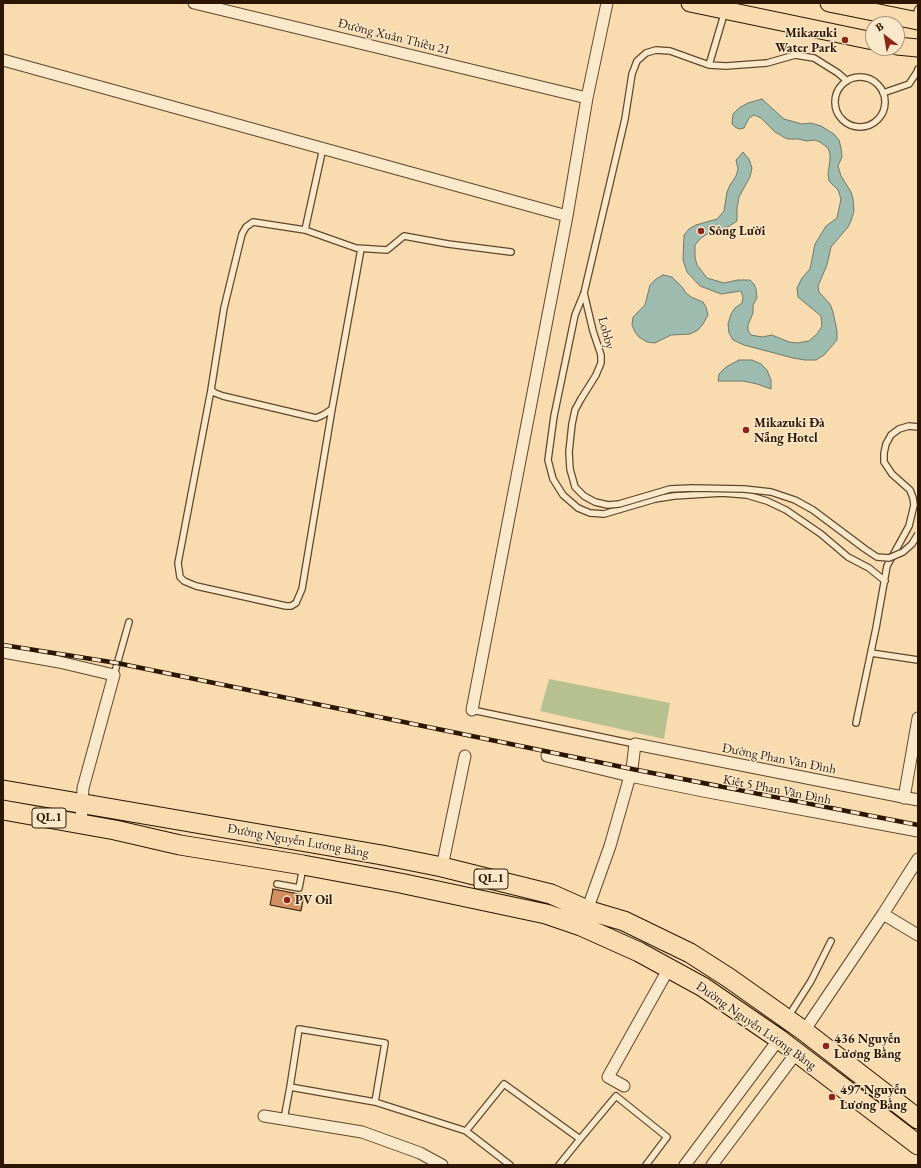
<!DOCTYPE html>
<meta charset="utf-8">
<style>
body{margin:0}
#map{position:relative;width:921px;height:1168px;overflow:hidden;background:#f8dbaf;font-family:"EB Garamond",serif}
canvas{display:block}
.frame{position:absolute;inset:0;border:4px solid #2c1601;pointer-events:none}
.north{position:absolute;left:865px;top:16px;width:40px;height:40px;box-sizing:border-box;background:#fae8cb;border:1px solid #a8947a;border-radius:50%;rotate:329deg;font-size:11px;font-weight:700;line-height:16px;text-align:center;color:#2c1601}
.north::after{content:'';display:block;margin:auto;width:14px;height:18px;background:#8f2418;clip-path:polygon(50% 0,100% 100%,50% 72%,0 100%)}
</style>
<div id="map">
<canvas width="921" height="1168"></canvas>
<div class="frame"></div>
<div class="north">B</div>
</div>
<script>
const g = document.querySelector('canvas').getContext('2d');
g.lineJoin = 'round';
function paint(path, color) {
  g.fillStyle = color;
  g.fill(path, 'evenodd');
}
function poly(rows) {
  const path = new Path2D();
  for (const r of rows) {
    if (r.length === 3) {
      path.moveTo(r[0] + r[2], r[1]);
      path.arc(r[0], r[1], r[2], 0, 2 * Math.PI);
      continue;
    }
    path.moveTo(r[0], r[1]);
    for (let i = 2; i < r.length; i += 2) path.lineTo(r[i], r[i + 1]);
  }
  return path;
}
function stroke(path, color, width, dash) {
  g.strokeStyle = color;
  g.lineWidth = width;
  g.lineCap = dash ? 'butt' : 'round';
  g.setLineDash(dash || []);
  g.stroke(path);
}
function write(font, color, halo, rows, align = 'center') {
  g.font = font + ' "EB Garamond",serif';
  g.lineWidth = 3;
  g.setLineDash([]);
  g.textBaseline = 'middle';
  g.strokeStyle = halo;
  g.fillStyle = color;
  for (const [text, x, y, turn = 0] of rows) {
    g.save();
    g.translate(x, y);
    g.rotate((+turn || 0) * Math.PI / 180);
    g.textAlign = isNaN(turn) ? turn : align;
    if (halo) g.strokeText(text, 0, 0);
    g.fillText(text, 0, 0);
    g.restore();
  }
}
paint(poly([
 [549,679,670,703,664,739,540,711]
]), '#b7c190');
const water = poly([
 [762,99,784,119,802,124,811,123,821,126,834,134,839,140,841,148,842,157,838,166,841,176,851,192,853,199,854,211,851,221,848,227,831,247,827,265,818,286,819,292,830,304,833,312,837,331,837,340,824,355,816,360,805,360,793,358,744,345,733,340,729,333,728,324,731,314,735,308,742,303,743,297,741,291,721,294,700,286,687,272,683,260,684,235,689,229,696,225,717,219,724,211,727,192,730,185,736,176,738,169,736,160,743,152,749,159,752,168,750,177,739,197,737,208,737,221,726,228,710,232,701,238,695,245,695,257,697,265,707,278,724,283,738,280,750,280,754,284,756,289,757,298,753,305,753,313,748,325,748,330,751,335,762,337,772,335,789,342,797,343,809,341,817,334,822,326,821,316,798,297,797,288,802,278,810,269,815,244,826,226,837,218,841,199,838,190,829,181,828,174,830,160,830,154,828,148,820,142,815,140,807,141,798,139,787,139,775,132,761,118,754,115,749,118,744,128,739,129,735,127,732,124,733,114,739,108,748,103,762,99],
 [663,275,672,277,683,288,685,292,691,297,703,302,706,307,708,315,703,324,698,330,690,334,671,335,655,343,647,342,639,337,635,332,632,325,633,317,645,305,650,285,656,279,663,275],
 [739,360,752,360,761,364,767,370,771,380,771,389,757,384,743,381,718,381,719,374,726,367,739,360]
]);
paint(water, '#9dbbae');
stroke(water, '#707969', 1);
const building = poly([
 [273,889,304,895,301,911,270,905,273,889]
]);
paint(building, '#d28f61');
stroke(building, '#2c1601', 1);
const lane = poly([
 [915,18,918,9],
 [709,65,725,11],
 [860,102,25],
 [847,81,838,73,814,58,795,55,767,63,726,66,709,65,670,51,656,50,646,53,637,61,632,74,625,119,584,293,575,315,554,416,548,460,553,479,563,495,578,508,590,513,604,514,655,499,674,496,722,493,747,495,767,501,786,510,821,534,848,557,869,568,885,581],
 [883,93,909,84,917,72,918,69],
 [323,148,305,230,356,248,387,250,404,236,448,244,511,252],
 [305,230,253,222,246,227,242,234,224,308,211,390,215,393,223,396,316,418,323,415,332,409,361,249],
 [211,390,178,563,180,577,184,581,196,586,286,606,291,606,296,603,302,589,332,409],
 [581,399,596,375,601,363,601,355,593,331,584,293],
 [871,653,918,660],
 [114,675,129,622],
 [472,710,635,744],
 [856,723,876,628,887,566,909,526,914,505,913,498,910,490,892,474,884,462,884,453,886,444,891,435,899,429,909,426,918,427],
 [277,884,299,888,303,867],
 [788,1017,811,981,831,941],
 [375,1102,290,1087,299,1029,385,1043,375,1102,466,1131,510,1165],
 [284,1119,290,1087],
 [466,1131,504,1084,580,1139,616,1096,667,1137,646,1165],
 [559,1165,580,1139]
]);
const street = poly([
 [194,3,587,98],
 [3,60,567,216],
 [3,652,59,662,114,675,83,788,81,824],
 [472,710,567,216,587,98,607,3],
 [547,756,630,776,703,791,918,831],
 [904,798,918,718],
 [442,867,465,756],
 [883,914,918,935],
 [585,916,610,846,632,769,635,744,918,800],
 [804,1031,883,914,918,859],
 [624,1086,608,1077,669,968],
 [264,1116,362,1132,420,1153,442,1165],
 [685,1165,779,1039],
 [712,1165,797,1052]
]);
const primary = poly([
 [690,3,873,41],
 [829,3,918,21],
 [897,46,918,48]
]);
const highway = poly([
 [3,790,382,855,442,867,551,894,587,910,624,921,690,953,729,978,804,1031,918,1119],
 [3,810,115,830,180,845,303,865,400,883,546,914,581,926,639,952,703,987,779,1039,918,1145]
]);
stroke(lane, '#5f472c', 8);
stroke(street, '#5f472c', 13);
stroke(primary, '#2c1601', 19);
stroke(highway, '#2c1601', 21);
stroke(lane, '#fae8cb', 5.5);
stroke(street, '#fae8cb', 11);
stroke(primary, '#f8dbaf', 17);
stroke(highway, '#f8dbaf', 19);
const rail = poly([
 [3,645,117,663,632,769,918,825]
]);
stroke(rail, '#2c1601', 4.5);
stroke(rail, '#fae8cb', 3, [9]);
const laneBridge = poly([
 [581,399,575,410,572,424,569,452,570,469,575,487,584,496,595,502,608,505,619,504,670,489,692,488,744,489,771,492,795,500,813,510,865,549,877,557,889,558,903,552,912,544,918,534]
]);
stroke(laneBridge, '#5f472c', 8, []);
stroke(laneBridge, '#fae8cb', 5.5);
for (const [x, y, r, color] of [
 [845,40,4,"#8f2418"],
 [701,231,4,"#8f2418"],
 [746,430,4,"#8f2418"],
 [287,900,4,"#8f2418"],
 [826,1046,4,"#8f2418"],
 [832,1097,4,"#8f2418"]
]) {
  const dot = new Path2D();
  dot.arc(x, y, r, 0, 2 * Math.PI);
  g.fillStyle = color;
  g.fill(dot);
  stroke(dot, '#fae8cb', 1.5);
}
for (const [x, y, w] of [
 [49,818,34],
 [491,879,34]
]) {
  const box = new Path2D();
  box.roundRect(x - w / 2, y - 10, w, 20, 3);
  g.fillStyle = '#fae8cb';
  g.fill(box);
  stroke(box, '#2c1601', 1);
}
write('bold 12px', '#2c1601', null, [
 ["QL.1",49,818],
 ["QL.1",491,879]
]);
write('bold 13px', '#2c1601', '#fae8cb', [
 ["Mikazuki",837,33,"right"],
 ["Water Park",837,48,"right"],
 ["Sông Lười",709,231],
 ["Mikazuki Đà",754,423],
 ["Nẵng Hotel",754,438],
 ["PV Oil",295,900],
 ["436 Nguyễn",834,1039],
 ["Lương Bằng",834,1054],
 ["497 Nguyễn",840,1090],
 ["Lương Bằng",840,1105]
], 'left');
write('13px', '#2c1601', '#fae8cb', [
 ["Đường Xuân Thiều 21",394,37,14],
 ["Lobby",606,333,75],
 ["Đường Phan Văn Đình",779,759,11],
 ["Kiệt 5 Phan Văn Đình",777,790,11],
 ["Đường Nguyễn Lương Bằng",298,841,10],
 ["Đường Nguyễn Lương Bằng",756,1026,35]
]);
</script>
